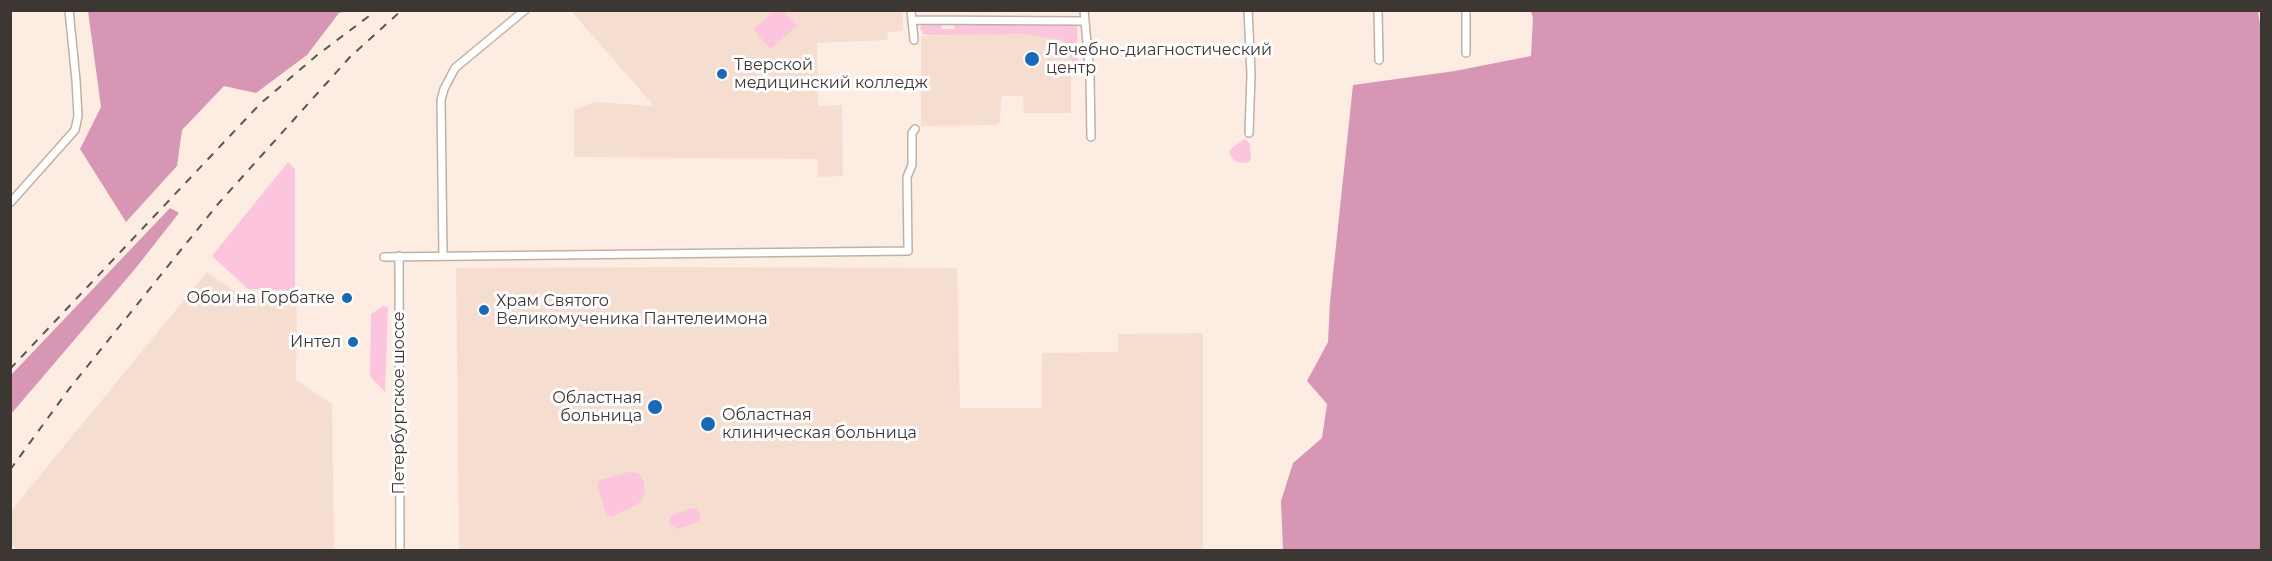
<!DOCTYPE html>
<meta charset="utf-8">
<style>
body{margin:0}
#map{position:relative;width:2272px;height:561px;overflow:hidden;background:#fdece2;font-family:Montserrat,sans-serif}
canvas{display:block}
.frame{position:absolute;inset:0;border:12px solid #3d3733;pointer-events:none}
</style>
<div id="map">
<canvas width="2272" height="561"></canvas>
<div class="frame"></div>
</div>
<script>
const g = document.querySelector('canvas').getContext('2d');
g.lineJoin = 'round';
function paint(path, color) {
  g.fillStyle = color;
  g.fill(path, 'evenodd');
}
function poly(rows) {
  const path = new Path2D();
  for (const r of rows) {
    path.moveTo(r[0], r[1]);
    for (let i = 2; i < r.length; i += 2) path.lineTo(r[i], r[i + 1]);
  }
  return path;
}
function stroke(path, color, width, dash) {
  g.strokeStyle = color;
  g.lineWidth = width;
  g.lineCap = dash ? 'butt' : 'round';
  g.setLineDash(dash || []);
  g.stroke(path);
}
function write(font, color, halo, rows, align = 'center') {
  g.font = font + ' Montserrat,sans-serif';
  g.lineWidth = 6;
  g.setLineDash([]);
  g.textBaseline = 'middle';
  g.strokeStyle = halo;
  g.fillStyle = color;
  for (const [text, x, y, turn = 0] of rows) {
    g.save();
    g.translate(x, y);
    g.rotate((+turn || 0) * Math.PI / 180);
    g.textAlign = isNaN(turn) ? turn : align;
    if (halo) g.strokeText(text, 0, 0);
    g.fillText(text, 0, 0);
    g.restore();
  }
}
paint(poly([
 [571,11,903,11,903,31,888,32,887,40,817,43,818,106,842,105,843,176,818,177,818,159,574,157,574,110,594,102,654,106],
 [1071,32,1071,113,1024,113,1023,96,1003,96,1001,98,1000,122,996,125,921,126,921,36],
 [673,267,957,268,960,408,1042,408,1042,353,1118,352,1118,334,1203,333,1203,550,459,550,456,268],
 [207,272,243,297,297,297,296,380,332,404,334,550,18,550,11,544,10,512]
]), '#f5decf');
paint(poly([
 [775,11,784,11,797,26,770,49,753,29],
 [923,23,941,23,942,29,954,29,955,23,1077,25,1078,65,1072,66,1070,52,1064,52,1063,40,1026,34,928,35,923,34,920,28],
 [1244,139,1248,141,1250,145,1251,157,1249,162,1242,163,1234,161,1229,152,1232,148],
 [288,162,295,169,295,291,248,289,212,256],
 [383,306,388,307,385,392,370,376,371,314],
 [629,472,637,473,641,476,644,482,645,495,638,504,612,517,606,514,597,484,600,480],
 [692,508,697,509,700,513,701,518,698,522,678,529,671,525,669,520,672,515]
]), '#fcc5dd');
paint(poly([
 [88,11,88,10,348,11,339,13,307,55,256,93,224,86,182,130,177,166,126,222,80,149,101,107],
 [1531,11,2258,11,2262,37,2261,550,1283,550,1281,501,1293,463,1322,438,1327,404,1307,381,1328,342,1330,302,1353,85,1455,71,1531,56,1533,18],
 [170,208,179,213,135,269,11,414,11,375]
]), '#d796b4');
const street = poly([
 [911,10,914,40],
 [1084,10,1090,76,1091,137],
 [1248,10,1251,74,1249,133],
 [1378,10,1379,60],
 [913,20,1084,21],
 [1466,53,1466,10],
 [10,203,75,130,78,116,76,80,69,10],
 [399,256,400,550],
 [443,256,441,100,444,89,455,68,525,10],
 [384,257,908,251,907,177,912,165,912,133,915,129]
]);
stroke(street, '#c0b1a7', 10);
stroke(street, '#fff', 7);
stroke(poly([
 [10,369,260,104,316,56,377,10],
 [10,470,69,389,218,204,350,57,402,10]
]), '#5c544f', 2, [8, 8]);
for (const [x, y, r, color] of [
 [1032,59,8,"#1969b8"],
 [722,74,6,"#1969b8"],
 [347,298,6,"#1969b8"],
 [484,310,6,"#1969b8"],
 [353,342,6,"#1969b8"],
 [655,407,8,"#1969b8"],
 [708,424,8,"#1969b8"]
]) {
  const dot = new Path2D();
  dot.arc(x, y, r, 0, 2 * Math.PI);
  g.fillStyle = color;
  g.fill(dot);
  stroke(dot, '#fdfdfd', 2);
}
write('16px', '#3d3733', '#fdfdfd', [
 ["Лечебно-диагностический",1046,50],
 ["центр",1046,68],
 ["Тверской",734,65],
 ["медицинский колледж",734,83],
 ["Обои на Горбатке",335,298,"right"],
 ["Храм Святого",496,301],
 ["Великомученика Пантелеимона",496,319],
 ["Интел",341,342,"right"],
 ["Областная",642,398,"right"],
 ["больница",642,416,"right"],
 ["Областная",722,415],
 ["клиническая больница",722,433]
], 'left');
write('16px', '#3d3733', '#fdfdfd', [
 ["Петербургское шоссе",399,403,-90]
]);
</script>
